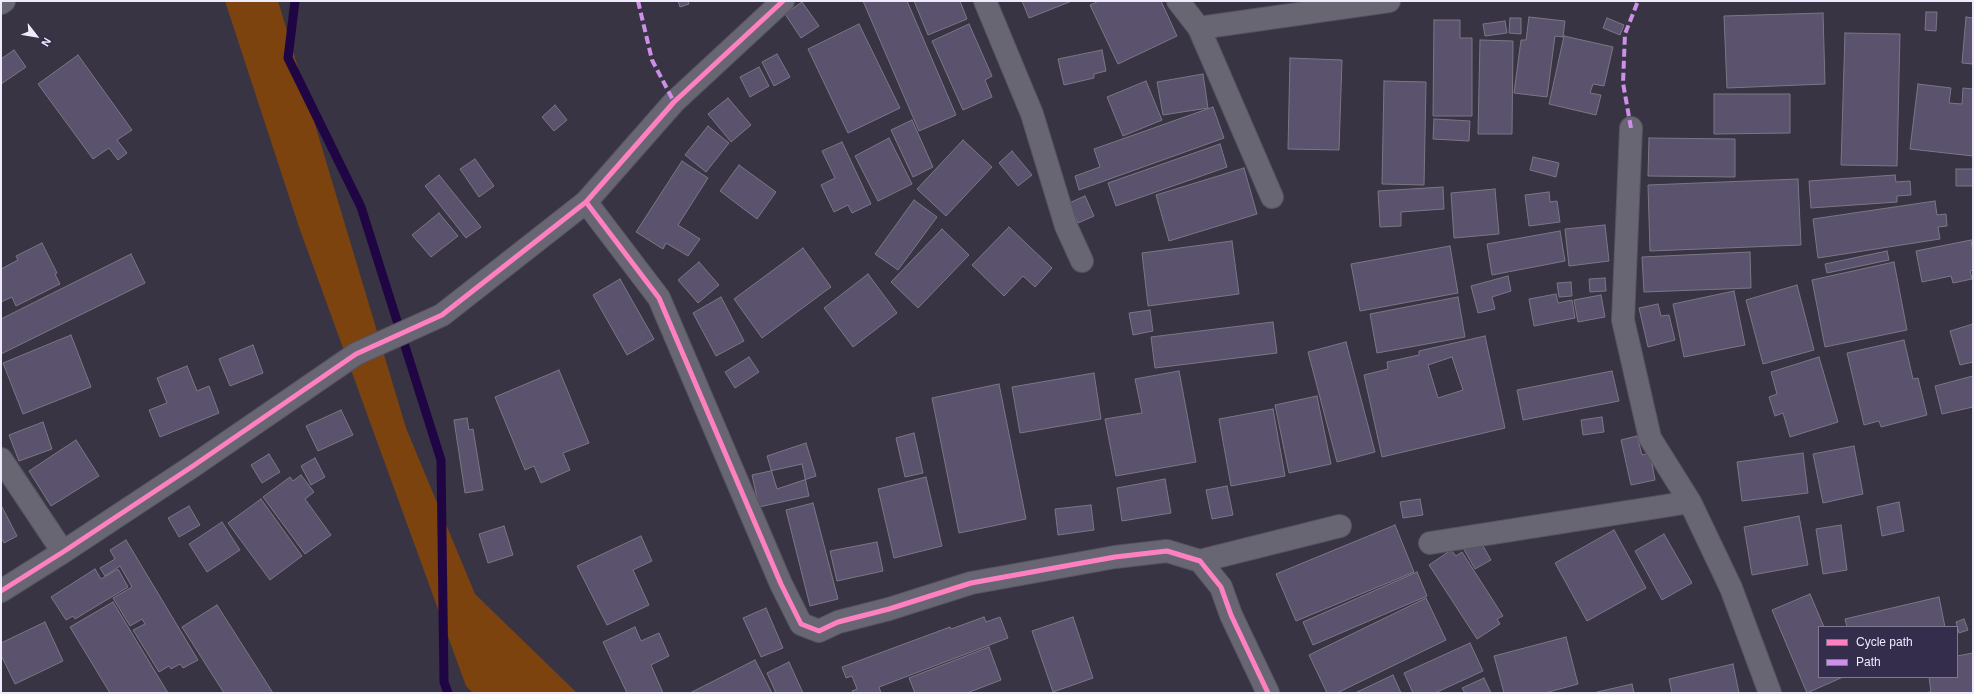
<!DOCTYPE html>
<style>
body{margin:0}
#map{position:relative;width:1974px;height:694px;overflow:hidden;background:#383444;font-family:Arial,sans-serif}
canvas{display:block}
.frame{position:absolute;inset:0;border:2px solid #efebff;pointer-events:none}
.legend{position:absolute;left:1818px;top:626px;width:140px;height:52px;box-sizing:border-box;background:#342d4b;border:1px solid #7f7993;margin:0;padding:5px 7px;list-style:none;font-size:12px;color:#efebff}
.legend li{display:flex;align-items:center;gap:8px;height:20px}
.legend b{width:20px;border:1px solid #7f7993}
.north{position:absolute;left:16px;top:16px;width:40px;height:40px;-webkit-text-stroke:3px #342d4b;paint-order:stroke;rotate:121deg;font-size:11px;font-weight:700;line-height:16px;text-align:center;color:#efebff}
.north::after{content:'';display:block;margin:auto;width:14px;height:18px;background:#efebff;clip-path:polygon(50% 0,100% 100%,50% 72%,0 100%)}
</style>
<div id="map">
<canvas width="1974" height="694"></canvas>
<div class="frame"></div>
<ul class="legend">
<li><b style="height:5px;background:#ff80c0"></b>Cycle path</li>
<li><b style="height:5px;background:#ce8fe9"></b>Path</li>
</ul>
<div class="north">N</div>
</div>
<script>
const g = document.querySelector('canvas').getContext('2d');
g.lineJoin = 'round';
function paint(path, color) {
  g.fillStyle = color;
  g.fill(path, 'evenodd');
}
function poly(rows) {
  const path = new Path2D();
  for (const r of rows) {
    path.moveTo(r[0], r[1]);
    for (let i = 2; i < r.length; i += 2) path.lineTo(r[i], r[i + 1]);
  }
  return path;
}
function stroke(path, color, width, dash) {
  g.strokeStyle = color;
  g.lineWidth = width;
  g.lineCap = dash ? 'butt' : 'round';
  g.setLineDash(dash || []);
  g.stroke(path);
}
paint(poly([
 [225,1,278,1,406,428,475,594,577,693,473,693,466,686,299,227]
]), '#7c430f');
stroke(poly([
 [295,1,288,58,361,207,441,460,444,682,448,693]
]), '#200545', 9);
const building = poly([
 [678,1,688,1,689,4,680,7,678,1],
 [863,1,907,1,956,115,919,131,863,1],
 [914,1,960,1,967,19,928,35,914,1],
 [1022,1,1072,1,1029,18,1022,1],
 [1099,1,1161,1,1177,36,1118,64,1090,5,1099,1],
 [802,2,819,26,801,38,785,14,802,2],
 [1926,12,1937,12,1936,31,1925,30,1926,12],
 [1823,13,1825,84,1727,88,1724,16,1823,13],
 [1529,17,1565,21,1563,37,1555,36,1547,97,1514,93,1521,40,1526,40,1529,17],
 [1966,17,1973,18,1973,64,1962,63,1966,17],
 [1510,18,1521,18,1521,34,1509,33,1510,18],
 [1607,18,1624,25,1620,35,1603,28,1607,18],
 [1434,20,1460,20,1460,38,1472,38,1472,116,1433,116,1434,20],
 [1505,21,1507,33,1485,36,1483,24,1505,21],
 [859,24,900,108,848,133,808,49,859,24],
 [969,24,992,76,985,80,992,97,963,110,932,41,969,24],
 [1845,33,1900,34,1897,166,1841,165,1845,33],
 [1564,36,1613,47,1604,86,1593,84,1590,93,1601,95,1596,115,1549,104,1564,36],
 [1480,40,1513,41,1512,134,1478,134,1480,40],
 [14,50,26,67,1,84,1,59,14,50],
 [1102,50,1106,71,1094,74,1094,78,1064,85,1058,59,1102,50],
 [777,54,790,77,774,86,762,62,777,54],
 [78,55,132,130,117,140,127,153,118,160,109,148,93,159,38,84,78,55],
 [1290,58,1342,60,1339,150,1288,149,1290,58],
 [759,67,769,86,750,97,740,77,759,67],
 [1203,74,1208,108,1163,115,1157,82,1203,74],
 [1146,81,1162,120,1123,136,1107,97,1146,81],
 [1384,81,1426,82,1424,185,1382,184,1384,81],
 [1918,84,1951,88,1949,103,1962,104,1963,88,1973,89,1973,156,1910,149,1918,84],
 [1714,94,1790,94,1790,133,1714,134,1714,94],
 [728,98,751,125,731,142,708,114,728,98],
 [555,105,567,120,554,131,542,117,555,105],
 [1213,107,1224,138,1079,190,1075,176,1100,167,1094,149,1213,107],
 [1434,119,1470,121,1469,141,1433,139,1434,119],
 [912,120,933,167,913,177,891,130,912,120],
 [708,126,729,143,706,172,685,155,708,126],
 [889,138,912,184,878,201,855,156,889,138],
 [1649,138,1735,139,1735,177,1648,176,1649,138],
 [963,140,992,167,946,216,917,189,963,140],
 [842,142,871,204,852,213,848,205,834,212,821,185,835,178,822,151,842,142],
 [1220,144,1227,167,1116,206,1108,183,1220,144],
 [1012,151,1032,175,1018,186,999,163,1012,151],
 [1533,157,1559,163,1556,177,1530,170,1533,157],
 [475,159,494,186,479,197,460,169,475,159],
 [682,161,708,178,678,225,700,239,688,256,666,243,663,249,636,232,682,161],
 [739,165,776,192,757,219,720,191,739,165],
 [1244,168,1257,214,1169,241,1156,195,1244,168],
 [1956,169,1973,169,1973,186,1956,186,1956,169],
 [439,175,481,227,466,238,425,186,439,175],
 [1895,175,1896,182,1910,181,1911,195,1897,196,1897,202,1811,208,1809,181,1895,175],
 [1798,179,1801,245,1650,251,1648,185,1798,179],
 [1443,187,1444,209,1401,212,1401,226,1380,227,1378,191,1443,187],
 [1495,189,1499,234,1454,238,1451,193,1495,189],
 [1549,192,1550,202,1557,201,1560,222,1529,226,1525,195,1549,192],
 [1085,196,1094,216,1078,223,1069,203,1085,196],
 [914,200,937,217,898,270,875,254,914,200],
 [1935,201,1937,215,1946,214,1947,226,1938,227,1940,239,1818,258,1813,219,1935,201],
 [439,213,458,236,431,257,412,235,439,213],
 [1605,225,1609,261,1569,266,1565,229,1605,225],
 [1009,227,1052,268,1035,287,1023,276,1004,296,972,265,1009,227],
 [942,229,969,255,918,308,891,282,942,229],
 [1560,231,1565,261,1492,275,1487,244,1560,231],
 [1971,240,1973,252,1973,270,1970,271,1972,279,1953,283,1951,276,1922,282,1916,251,1971,240],
 [1232,241,1239,294,1148,306,1142,253,1232,241],
 [42,243,57,273,55,274,60,284,16,306,12,297,1,302,1,269,18,260,16,256,42,243],
 [1450,246,1458,293,1360,311,1351,264,1450,246],
 [803,248,831,287,762,338,734,299,803,248],
 [1887,251,1889,260,1827,273,1825,264,1887,251],
 [1750,252,1751,288,1644,292,1642,257,1750,252],
 [131,254,145,283,1,354,1,319,131,254],
 [699,262,719,285,698,303,678,280,699,262],
 [1894,262,1907,330,1825,347,1812,280,1894,262],
 [868,274,897,313,853,347,824,308,868,274],
 [1508,276,1511,291,1492,297,1495,309,1478,313,1471,286,1508,276],
 [1605,278,1606,291,1590,292,1589,279,1605,278],
 [620,279,654,339,627,355,593,295,620,279],
 [1571,282,1572,296,1559,297,1557,283,1571,282],
 [1797,285,1814,350,1763,364,1746,300,1797,285],
 [1734,291,1745,345,1684,357,1673,304,1734,291],
 [1556,294,1558,303,1572,300,1575,318,1534,326,1529,299,1556,294],
 [1601,295,1605,317,1578,322,1574,300,1601,295],
 [721,297,744,341,716,356,693,313,721,297],
 [1458,297,1465,337,1377,353,1370,314,1458,297],
 [1658,304,1661,316,1669,315,1675,340,1648,347,1639,308,1658,304],
 [1150,310,1153,331,1133,335,1129,313,1150,310],
 [1273,322,1277,353,1155,368,1151,337,1273,322],
 [1973,324,1973,362,1960,365,1950,331,1973,324],
 [71,335,91,387,23,414,3,363,71,335],
 [1485,336,1505,428,1382,457,1364,375,1388,369,1387,362,1419,355,1419,351,1485,336],
 [1452,357,1463,390,1438,398,1428,365,1452,357],
 [1904,340,1913,379,1918,378,1927,415,1881,427,1879,421,1864,425,1847,353,1904,340],
 [1346,342,1375,452,1337,462,1308,352,1346,342],
 [253,345,263,373,230,386,219,359,253,345],
 [749,357,759,372,735,388,725,372,749,357],
 [1819,357,1838,422,1790,437,1783,413,1775,416,1769,397,1777,394,1771,372,1819,357],
 [187,366,197,391,209,386,219,413,160,437,149,410,167,403,157,378,187,366],
 [559,370,589,443,563,453,570,470,541,483,534,466,525,470,495,397,559,370],
 [1179,371,1196,462,1116,476,1105,419,1142,413,1135,379,1179,371],
 [1612,371,1619,401,1523,420,1517,390,1612,371],
 [1094,373,1101,419,1020,433,1012,387,1094,373],
 [1973,376,1973,407,1942,414,1935,386,1973,376],
 [999,384,1026,519,959,533,932,398,999,384],
 [1317,396,1331,464,1289,473,1275,405,1317,396],
 [1273,409,1285,476,1231,486,1219,419,1273,409],
 [341,410,353,435,318,451,306,426,341,410],
 [1602,417,1604,432,1583,435,1581,420,1602,417],
 [467,418,469,430,473,429,483,490,465,493,454,420,467,418],
 [43,422,52,449,19,461,9,435,43,422],
 [914,433,923,473,905,477,896,438,914,433],
 [1637,436,1642,455,1650,453,1655,480,1631,485,1621,440,1637,436],
 [76,440,99,476,51,506,29,471,76,440],
 [806,443,816,476,777,489,767,456,806,443],
 [1854,446,1863,494,1823,503,1813,454,1854,446],
 [1803,453,1808,493,1742,501,1737,462,1803,453],
 [269,454,280,472,262,483,251,465,269,454],
 [315,458,325,477,311,485,301,466,315,458],
 [802,464,809,496,759,507,752,475,802,464],
 [301,475,314,492,305,499,331,535,305,554,263,497,290,477,293,481,301,475],
 [926,477,942,546,894,558,878,489,926,477],
 [1165,479,1171,513,1122,521,1117,488,1165,479],
 [1227,486,1233,515,1212,519,1206,490,1227,486],
 [261,499,302,556,270,580,228,523,261,499],
 [1420,499,1423,515,1403,518,1400,502,1420,499],
 [1899,502,1904,531,1882,536,1877,507,1899,502],
 [813,503,838,599,810,606,786,510,813,503],
 [1,505,17,536,4,543,1,537,1,505],
 [1091,505,1094,530,1058,535,1055,509,1091,505],
 [189,506,200,525,179,537,168,518,189,506],
 [1799,516,1808,565,1752,575,1744,527,1799,516],
 [222,522,240,550,207,572,189,544,222,522],
 [1395,525,1414,572,1296,621,1276,574,1395,525],
 [1841,525,1847,570,1823,574,1816,529,1841,525],
 [504,526,513,555,488,563,479,534,504,526],
 [1614,530,1646,588,1587,621,1555,563,1614,530],
 [1664,534,1692,583,1662,600,1635,551,1664,534],
 [641,536,652,561,633,570,649,605,607,625,577,566,641,536],
 [1478,537,1491,560,1475,569,1462,546,1478,537],
 [126,540,198,660,183,668,180,664,171,669,169,666,159,672,133,630,145,624,142,619,130,626,113,598,132,587,120,566,105,576,100,568,115,559,110,550,126,540],
 [877,542,883,571,837,581,830,551,877,542],
 [1451,550,1456,556,1462,552,1503,616,1497,619,1500,624,1477,639,1429,565,1451,550],
 [95,569,101,579,118,569,128,587,75,619,73,616,66,620,51,597,95,569],
 [1417,572,1427,596,1313,645,1303,622,1417,572],
 [1810,594,1824,627,1819,627,1819,677,1843,677,1807,693,1772,610,1810,594],
 [1939,597,1945,627,1847,627,1845,619,1939,597],
 [1426,598,1446,640,1337,693,1327,693,1309,655,1426,598],
 [113,602,168,693,110,693,70,627,113,602],
 [217,605,273,693,224,693,182,627,217,605],
 [766,608,783,648,761,657,743,618,766,608],
 [984,617,986,622,1000,617,1008,638,879,687,881,693,853,693,852,691,857,689,852,676,846,678,842,667,950,627,951,629,984,617],
 [1073,617,1093,678,1053,692,1032,631,1073,617],
 [1964,619,1968,630,1959,633,1956,622,1964,619],
 [45,622,63,661,15,684,1,655,1,643,45,622],
 [635,627,641,641,659,633,669,656,651,665,663,693,627,693,603,642,635,627],
 [1566,637,1578,684,1545,693,1504,693,1494,656,1566,637],
 [1470,643,1483,671,1435,693,1413,693,1404,673,1470,643],
 [989,647,1001,680,967,693,915,693,909,678,989,647],
 [1973,653,1973,693,1921,693,1931,692,1929,677,1957,677,1957,656,1973,653],
 [755,660,772,693,690,693,755,660],
 [789,662,803,693,776,693,767,673,789,662],
 [1733,664,1739,693,1672,693,1669,679,1733,664],
 [1393,675,1401,693,1355,693,1393,675],
 [1484,678,1491,693,1465,693,1462,688,1484,678],
 [1632,684,1634,693,1593,693,1632,684]
]);
paint(building, '#5b536d');
stroke(building, '#7a7785', 1);
const minor = poly([
 [985,1,1032,114,1066,226,1082,261],
 [1178,1,1199,28,1272,197],
 [1,3,4,1],
 [1199,28,1389,1],
 [1631,128,1623,320,1650,438,1690,502,1731,588,1770,693],
 [586,202,659,298,781,584,801,624,819,631,838,622,889,609,971,583,1115,557,1167,551,1200,561,1221,587,1231,615,1268,693],
 [1,459,63,552],
 [1430,543,1690,502],
 [1200,561,1340,526],
 [1,591,63,552,193,466,356,354,442,315,586,202,674,102,783,1]
]);
stroke(minor, '#565361', 24);
stroke(minor, '#686672', 22);
stroke(poly([
 [638,1,652,60,674,102],
 [1631,128,1623,83,1625,34,1638,1]
]), '#ce8fe9', 4, [8, 4]);
stroke(poly([
 [586,202,659,298,781,584,801,624,819,631,838,622,889,609,971,583,1115,557,1167,551,1200,561,1221,587,1231,615,1268,693],
 [1,591,63,552,193,466,356,354,442,315,586,202,674,102,783,1]
]), '#ff80c0', 5);
</script>
